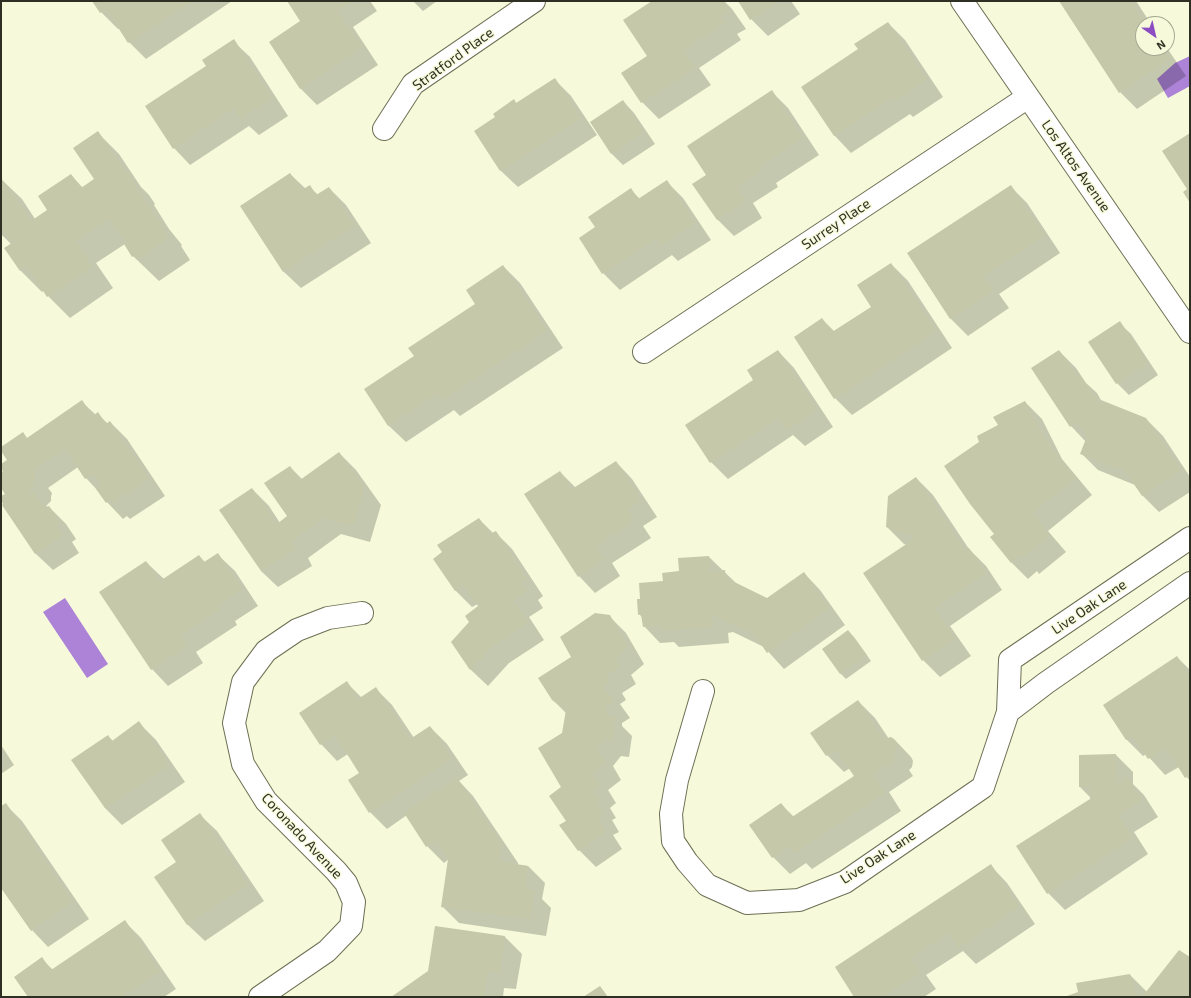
<!DOCTYPE html>
<style>
body{margin:0}
#map{position:relative;width:1191px;height:998px;overflow:hidden;background:#f6fada;font-family:"Exo 2",sans-serif}
canvas{display:block}
.frame{position:absolute;inset:0;border:2px solid #2f3024;pointer-events:none}
.north{position:absolute;left:1135px;top:16px;width:40px;height:40px;box-sizing:border-box;background:#f6fada;border:1px solid #a6a991;border-radius:50%;rotate:146deg;font-size:11px;font-weight:700;line-height:16px;text-align:center;color:#2f3024}
.north::after{content:'';display:block;margin:auto;width:14px;height:18px;background:#8c4dc3;clip-path:polygon(50% 0,100% 100%,50% 72%,0 100%)}
</style>
<div id="map">
<canvas width="1191" height="998"></canvas>
<div class="frame"></div>
<div class="north">N</div>
</div>
<script>
const g = document.querySelector('canvas').getContext('2d');
g.lineJoin = 'round';
function paint(path, color) {
  g.fillStyle = color;
  g.fill(path, 'evenodd');
}
function poly(rows) {
  const path = new Path2D();
  for (const r of rows) {
    path.moveTo(r[0], r[1]);
    for (let i = 2; i < r.length; i += 2) path.lineTo(r[i], r[i + 1]);
  }
  return path;
}
function stroke(path, color, width, dash) {
  g.strokeStyle = color;
  g.lineWidth = width;
  g.lineCap = dash ? 'butt' : 'round';
  g.setLineDash(dash || []);
  g.stroke(path);
}
function write(font, color, halo, rows, align = 'center') {
  g.font = font + ' "Exo 2",sans-serif';
  g.lineWidth = 3;
  g.setLineDash([]);
  g.textBaseline = 'middle';
  g.strokeStyle = halo;
  g.fillStyle = color;
  for (const [text, x, y, turn = 0] of rows) {
    g.save();
    g.translate(x, y);
    g.rotate((+turn || 0) * Math.PI / 180);
    g.textAlign = isNaN(turn) ? turn : align;
    if (halo) g.strokeText(text, 0, 0);
    g.fillText(text, 0, 0);
    g.restore();
  }
}
paint(poly([
 [1190,56,1190,86,1168,98,1157,79,1175,63],
 [65,598,108,664,87,678,43,612]
]), '#ac83d6');
paint(poly([
 [92,1,232,1,146,59,129,42,120,28,118,29,101,12],
 [288,1,370,1,377,11,353,27,378,65,317,105,300,88,301,21],
 [413,1,437,1,423,11],
 [654,1,724,1,732,9,746,29,737,34,741,40,699,68,711,85,659,119,642,102,622,73,648,56],
 [739,1,791,1,800,14,768,36,751,19],
 [1060,1,1136,1,1151,24,1143,24,1143,48,1167,48,1186,76,1137,109,1120,92],
 [888,23,905,40,943,97,913,117,910,114,851,153,835,136,803,87,859,50],
 [233,41,250,57,288,116,259,135,249,126,190,165,174,148,207,66],
 [554,79,571,96,597,135,518,187,501,171,475,131,497,117,514,101,517,104],
 [772,92,788,108,819,155,776,183,778,187,753,203,762,218,734,236,717,219,707,176],
 [623,101,634,113,655,144,623,165,612,154,591,122],
 [97,132,119,154,141,187,149,195,155,204,154,205,169,229,182,245,181,246,190,260,159,281,133,256,125,244,96,263,113,288,70,318,48,296,44,290,42,292,20,270,11,244,1,234,1,179,22,199,35,219,48,211,71,175,83,188,95,179],
 [290,174,306,189,310,187,318,195,329,188,346,205,371,243,301,288,284,272,241,206],
 [667,182,683,198,711,240,678,261,672,255,620,290,603,273,596,228,631,190,640,199],
 [1010,186,1027,203,1060,253,999,294,1009,308,968,336,951,319,908,254],
 [891,264,908,281,952,348,852,415,835,398,822,319,835,332,873,307],
 [503,266,520,283,563,348,460,416,454,410,406,442,389,426,365,390,415,357,476,304],
 [1119,323,1131,334,1158,375,1129,395,1117,383],
 [778,351,794,368,833,427,805,446,793,435,728,479,711,462,755,380],
 [1059,351,1076,368,1086,383,1097,393,1102,402,1146,419,1163,436,1190,477,1190,492,1159,512,1142,495,1135,485,1098,470,1082,454,1086,442,1071,426],
 [82,402,96,415,98,414,108,424,110,422,127,439,165,496,130,519,127,516,123,519,107,502,99,492,86,478,78,467,48,488,52,493,51,497,51,501,46,506,49,507,66,524,76,539,72,542,79,553,53,570,36,554,3,505,5,504,1,497,6,494,1,486,1,474,4,472,1,465,9,460,1,448,28,439],
 [1025,402,1042,419,1062,459,1092,495,1048,531,1066,552,1039,574,1037,571,1028,579,1011,562,995,534,981,442],
 [339,453,356,470,381,505,370,542,341,534,308,558,312,566,278,587,261,571,252,489,269,506,280,523,289,516,290,467,302,479],
 [616,462,632,479,657,517,643,526,651,538,612,563,620,576,595,593,579,576,560,472,576,488],
 [916,478,933,495,969,549,986,566,1002,590,950,626,971,656,940,677,923,660,864,574,907,545,904,544,887,527],
 [479,519,493,533,495,532,512,549,543,596,538,600,543,608,529,617,544,640,509,663,488,686,471,670,453,642,470,622,480,607,478,604,472,607,455,590],
 [218,555,235,571,258,606,235,621,237,625,196,652,203,663,168,686,152,669,146,562,164,579,199,556,206,563],
 [709,557,737,584,767,599,804,573,820,590,845,625,784,669,764,647,733,632,728,633,729,643,679,647,674,642,660,643,644,626,643,618,639,614,641,600,664,582],
 [609,616,626,633,644,664,631,675,636,684,622,693,626,700,620,704,630,718,622,723,622,726,632,736,629,757,621,756,613,766,621,780,608,790,616,803,610,808,616,818,612,820,619,832,613,835,622,849,596,867,579,850,560,826,567,821,563,787,563,734,566,713,553,700,572,657],
 [848,631,854,637,871,661,846,679,841,674,823,649],
 [1177,657,1190,670,1190,781,1179,767,1165,775,1146,754,1143,756,1126,739],
 [346,682,362,698,376,689,392,705,414,738,430,727,447,744,468,775,459,781,473,796,518,863,518,865,528,866,545,883,542,899,551,908,546,936,459,923,442,906,449,859,444,863,427,846,407,815,387,829,370,812,360,773,348,754,337,761,321,744],
 [858,701,875,718,889,739,894,739,911,757,913,761,912,767,909,770,913,776,889,792,901,811,812,869,806,863,790,874,773,857,781,804,794,817,855,776,850,768,844,772,827,755],
 [139,723,156,740,185,782,122,825,105,808,73,760,108,736,113,741],
 [1,745,14,765,1,774],
 [1116,755,1133,772,1133,784,1144,795,1158,817,1134,832,1148,854,1065,910,1048,893,1092,799,1080,787,1080,756],
 [5,804,22,821,89,919,48,947,32,930,1,886,1,807],
 [200,815,217,831,264,901,205,941,188,925,156,878,178,862],
 [991,866,1007,883,1035,924,976,964,963,951,926,975,936,989,924,997,856,997],
 [124,921,141,938,176,989,164,997,29,997,42,959,53,970],
 [505,937,522,954,516,989,504,988,503,997,393,997],
 [1190,958,1190,997,1067,997,1130,975,1147,992]
]), '#0003');
paint(poly([
 [92,1,191,1,128,43,106,9,100,13],
 [287,1,351,1,337,10,362,47,300,89,269,42,300,21],
 [652,1,722,1,730,12,721,17,725,23,683,51,695,68,641,103,621,73,647,56,623,20],
 [738,1,779,1,750,20],
 [1059,1,1131,1,1146,24,1143,24,1143,48,1162,48,1170,59,1119,93],
 [888,22,927,80,895,101,893,97,834,136,801,87,858,49,854,44],
 [234,39,272,98,241,119,234,108,173,149,145,106,206,66,202,60],
 [555,78,581,118,500,171,474,131,495,117,493,114,514,99,516,103],
 [772,90,803,138,760,166,762,170,737,186,746,201,717,220,692,184,706,175,687,146],
 [623,100,644,132,611,154,590,122],
 [98,131,126,173,128,172,134,182,133,183,154,215,155,214,162,223,160,224,169,238,137,260,134,256,132,257,124,244,125,242,109,218,76,241,92,267,47,297,27,266,20,271,4,248,12,243,1,227,1,178,31,221,47,210,38,196,71,174,81,188,94,179,73,148],
 [1190,133,1190,203,1183,192,1187,189,1162,151],
 [290,173,302,190,310,185,316,195,329,187,355,225,283,272,240,206],
 [667,180,695,223,661,245,656,238,602,274,579,238,595,227,588,217,631,188,638,199],
 [1011,185,1045,236,983,276,993,291,950,319,907,253],
 [891,263,936,331,834,399,794,337,822,318,832,332,871,307,857,285],
 [503,265,547,331,443,400,438,393,388,426,364,389,414,356,408,348,475,304,466,290],
 [1120,321,1148,363,1116,384,1088,342],
 [778,350,817,410,787,430,778,418,710,463,685,425,753,380,747,370],
 [1059,350,1078,377,1080,375,1100,404,1101,400,1146,418,1181,470,1142,496,1125,471,1080,454,1087,436,1077,422,1070,427,1031,368],
 [82,400,93,416,98,412,106,424,110,421,149,479,113,503,111,500,106,503,96,489,101,485,93,474,85,479,65,449,32,471,35,475,35,480,34,484,29,491,30,493,33,491,45,509,49,506,60,522,56,525,63,536,35,554,2,505,3,504,1,500,1,496,5,494,1,488,1,473,3,471,1,469,1,464,7,460,1,451,1,447,23,432,27,438],
 [1025,401,1046,441,1076,478,1032,513,1050,535,1022,558,1019,555,1011,563,990,537,994,534,970,504,944,466,979,442,977,436,998,425,993,417],
 [339,452,364,487,354,526,324,518,292,541,296,549,261,571,219,510,252,488,277,524,287,516,264,483,290,466,300,480],
 [616,461,641,500,627,509,635,521,596,546,604,559,578,577,524,494,560,471,572,489],
 [916,477,965,550,969,548,986,573,934,608,955,639,922,661,863,573,914,539,910,533,906,535,886,527,888,496],
 [479,518,490,534,496,531,527,579,522,582,527,591,513,600,528,623,492,647,470,670,451,642,469,622,465,616,478,606,464,585,455,591,433,559,442,552,437,545],
 [218,553,242,589,219,604,221,608,180,635,187,646,151,670,99,592,146,561,160,581,199,555,204,562],
 [709,556,710,572,725,570,726,578,767,598,804,572,829,608,767,653,754,634,715,616,712,616,713,627,661,631,661,625,643,627,641,614,638,615,637,599,640,599,639,583,663,581,662,573,679,571,678,558],
 [595,613,610,615,628,647,615,658,620,667,606,676,610,682,604,687,614,701,605,706,607,716,616,718,612,741,604,739,596,749,605,762,592,773,600,786,594,791,600,801,596,803,603,815,598,818,606,832,578,851,559,825,566,821,549,796,561,787,538,748,562,733,566,710,552,700,538,678,571,657,560,637],
 [848,630,867,655,840,674,822,649],
 [1177,656,1190,676,1190,694,1189,695,1190,697,1190,775,1185,778,1166,748,1148,759,1132,736,1126,740,1103,705],
 [347,681,358,699,376,687,410,739,430,726,452,758,369,813,348,780,359,773,335,735,320,745,299,713],
 [858,700,884,739,891,737,894,739,897,744,896,750,893,752,897,759,873,775,885,793,795,853,790,846,772,858,749,825,781,803,792,817,854,776,836,750,826,756,810,733],
 [139,721,169,765,105,808,71,760,108,735,112,741],
 [1116,754,1117,784,1127,777,1142,800,1118,815,1133,837,1047,894,1016,846,1090,799,1090,787,1079,787,1079,755],
 [457,778,502,845,499,861,528,866,525,888,535,890,530,919,441,907,448,859,436,840,426,847,404,813],
 [6,803,73,902,31,931,1,888,1,806],
 [200,813,248,884,187,925,154,877,176,862,161,840],
 [991,864,1019,907,958,948,949,933,910,958,920,972,882,997,854,997,835,967],
 [125,920,160,972,129,992,128,990,125,995,122,997,40,997,39,995,35,997,28,997,14,977,42,957,51,970],
 [435,926,505,936,500,973,488,971,484,997,391,997,428,971],
 [1179,950,1190,957,1190,997,1142,997],
 [1130,974,1137,997,1064,997,1078,992,1076,983],
 [600,986,608,997,583,997]
]), '#c5c8a9');
const minor = poly([
 [962,1,1190,332],
 [384,129,413,84,534,1],
 [644,352,1028,97],
 [703,691,677,780,671,814,673,841,687,862,707,885,747,903,799,900,845,882,983,787,1008,712,1010,660,1190,538],
 [1008,712,1046,683,1190,583],
 [260,997,327,951,351,926,354,902,346,883,336,871,266,801,243,764,234,723,243,682,266,651,297,630,328,618,362,613]
]);
stroke(minor, '#6d7054', 24);
stroke(minor, '#fff', 22);
write('14px', '#2f3024', '#f6fada', [
 ["Stratford Place",453,59,-36],
 ["Los Altos Avenue",1076,166,55],
 ["Surrey Place",836,224,-34],
 ["Live Oak Lane",1089,607,-34],
 ["Coronado Avenue",302,836,47],
 ["Live Oak Lane",878,857,-33]
]);
</script>
